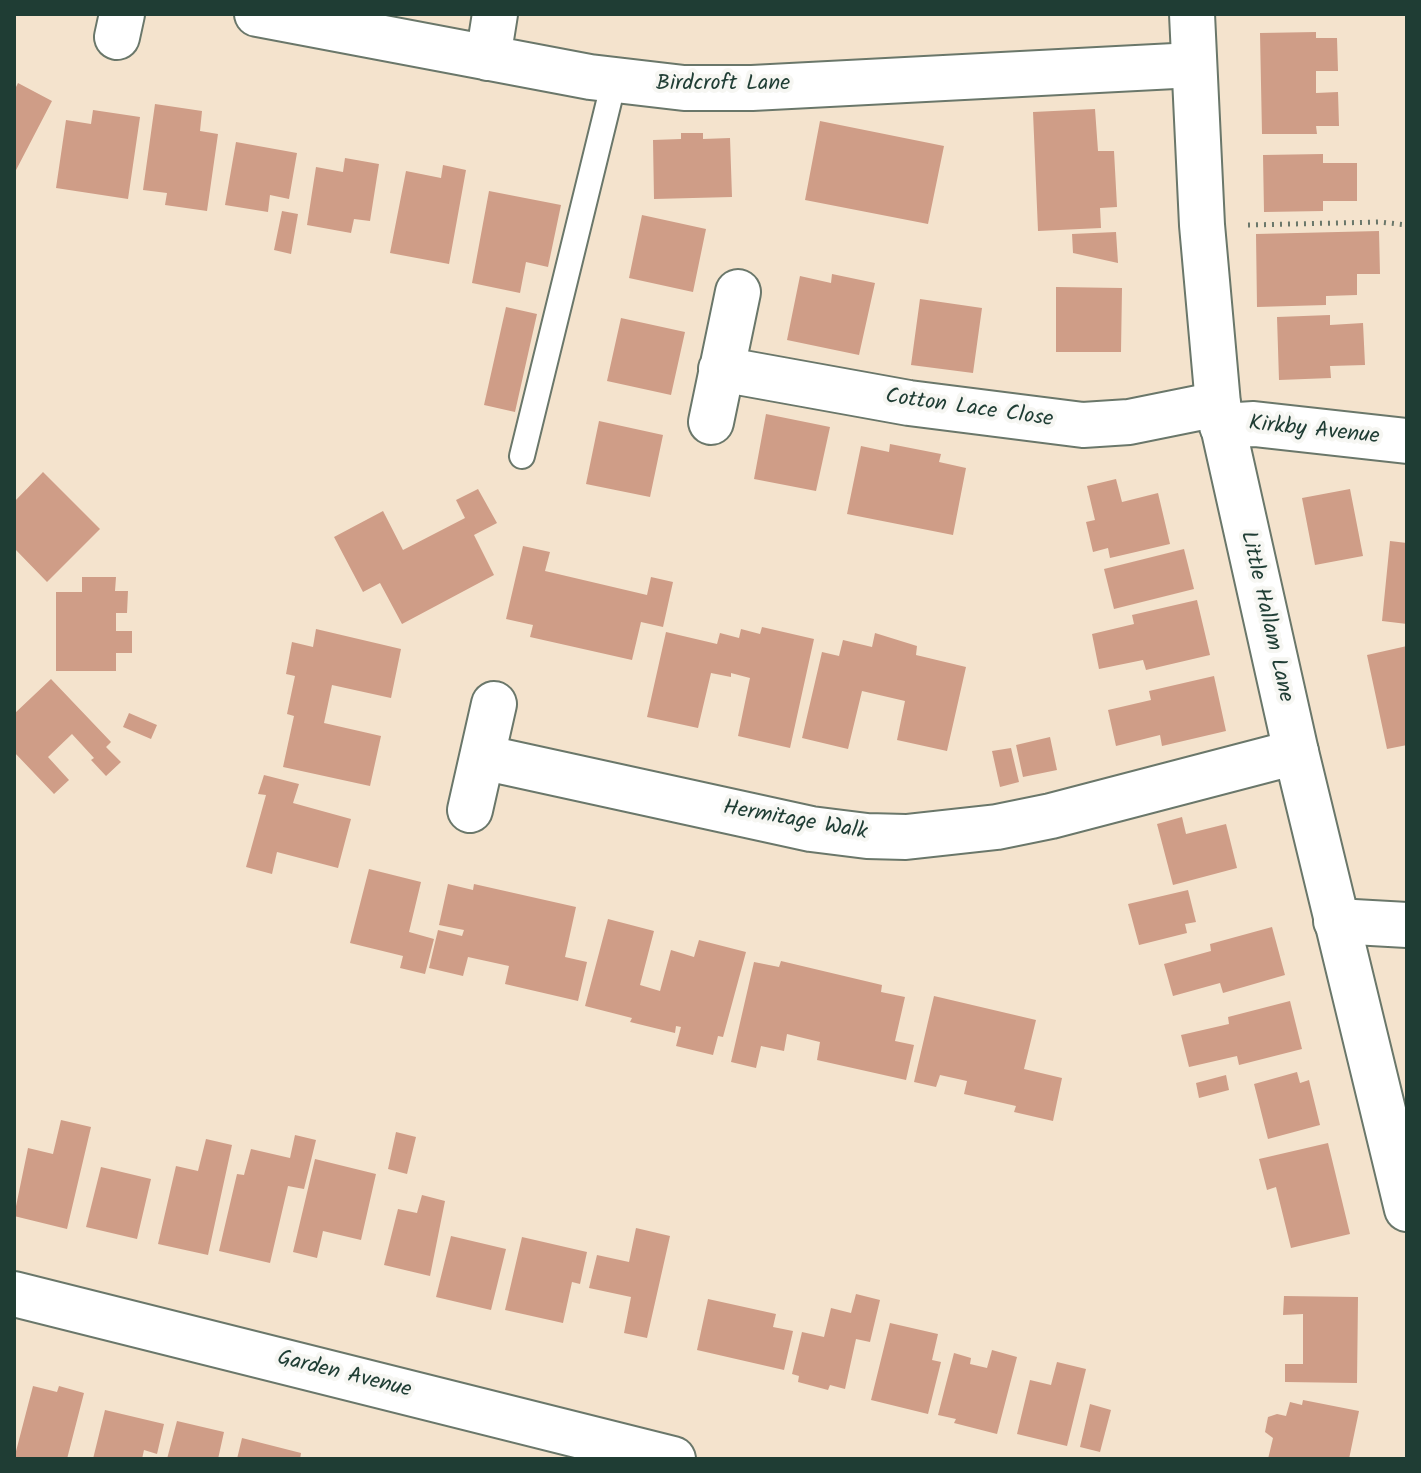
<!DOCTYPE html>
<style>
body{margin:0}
#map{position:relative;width:1421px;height:1473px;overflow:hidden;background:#f4e3cd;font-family:Kalam,sans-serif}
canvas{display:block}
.frame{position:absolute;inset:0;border:16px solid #1f3d34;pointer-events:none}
</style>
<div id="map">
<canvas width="1421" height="1473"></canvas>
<div class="frame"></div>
</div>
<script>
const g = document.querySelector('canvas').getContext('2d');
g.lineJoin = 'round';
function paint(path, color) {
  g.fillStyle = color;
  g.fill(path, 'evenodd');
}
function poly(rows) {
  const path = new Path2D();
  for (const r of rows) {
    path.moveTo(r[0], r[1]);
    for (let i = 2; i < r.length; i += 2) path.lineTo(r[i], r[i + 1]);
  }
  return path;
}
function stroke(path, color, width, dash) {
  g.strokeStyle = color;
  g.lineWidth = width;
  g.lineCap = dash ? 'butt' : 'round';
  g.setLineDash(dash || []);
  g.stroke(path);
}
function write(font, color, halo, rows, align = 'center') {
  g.font = font + ' Kalam,sans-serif';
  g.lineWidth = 8;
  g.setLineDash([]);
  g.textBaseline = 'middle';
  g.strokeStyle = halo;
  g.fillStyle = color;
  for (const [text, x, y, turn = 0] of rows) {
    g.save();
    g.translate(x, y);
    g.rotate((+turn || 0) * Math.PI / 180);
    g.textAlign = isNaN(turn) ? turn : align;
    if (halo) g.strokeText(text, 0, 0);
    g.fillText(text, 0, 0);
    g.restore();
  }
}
paint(poly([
 [1316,32,1316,38,1337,38,1338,71,1316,71,1316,93,1338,92,1339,126,1316,126,1317,134,1262,134,1260,33],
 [18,83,52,101,14,174,14,91],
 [155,104,202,111,200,131,218,134,207,211,165,205,167,193,143,190],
 [1095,109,1098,151,1114,151,1117,207,1100,208,1101,228,1038,231,1033,112],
 [93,110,140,117,128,199,56,188,66,120,91,124],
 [820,121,944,146,928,224,805,200],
 [681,133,703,133,703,139,730,138,732,197,654,199,653,140,681,139],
 [236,142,297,153,289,199,270,195,268,212,225,205],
 [1323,154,1323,163,1357,163,1357,201,1323,201,1323,211,1264,212,1263,155],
 [345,158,379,164,370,221,354,219,351,233,307,225,316,167,343,172],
 [443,165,466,170,449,264,390,253,406,171,441,178],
 [489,191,561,205,548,267,526,262,520,293,472,283],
 [282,211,298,214,291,254,274,250],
 [642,215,706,229,693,292,629,278],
 [1379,231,1380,274,1357,274,1357,295,1326,296,1326,305,1257,307,1256,234],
 [1116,232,1118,263,1073,253,1072,234],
 [832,274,875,283,859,355,787,340,800,276,831,283],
 [1056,287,1122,288,1121,352,1056,352],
 [920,299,982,308,973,373,911,365],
 [506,307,537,314,515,412,484,405],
 [1330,315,1330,325,1363,323,1365,365,1330,366,1331,378,1279,380,1277,317],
 [621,318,685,332,671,395,607,381],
 [766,414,830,427,816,491,754,479],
 [599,421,663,435,650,497,586,484],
 [890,444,941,454,939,462,966,468,953,535,847,514,861,446,889,452],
 [43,472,100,529,47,582,14,548,14,502],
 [1116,479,1122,502,1158,493,1170,544,1110,558,1108,548,1093,552,1086,522,1095,520,1087,486],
 [478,489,497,523,474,535,494,575,402,624,380,583,363,592,334,537,383,511,403,550,465,518,456,500],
 [1350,489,1363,556,1315,565,1302,498],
 [1390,541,1407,543,1407,624,1382,621],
 [523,546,550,552,545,571,647,595,651,577,673,582,663,627,641,622,632,660,530,637,533,625,506,619],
 [1184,549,1194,589,1114,609,1104,569],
 [82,577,116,577,115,591,128,591,127,613,116,613,116,631,132,631,132,653,116,653,116,671,56,671,56,592,82,592],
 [1197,600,1210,655,1146,670,1143,660,1099,669,1092,634,1134,624,1132,615],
 [762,627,814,639,790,748,738,736,750,678,731,673,731,677,711,673,698,728,647,717,666,632,717,644,720,633,739,638,741,629,760,634],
 [316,629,401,649,391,698,332,685,324,723,381,736,370,786,283,767,294,716,287,714,295,676,286,674,292,642,313,647],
 [875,633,917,646,916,655,966,667,947,751,897,740,905,701,862,691,848,749,802,738,822,652,839,656,843,640,872,647],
 [1407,646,1407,745,1387,749,1367,655],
 [1214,676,1226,731,1162,746,1160,735,1116,746,1108,710,1151,700,1149,691],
 [51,679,111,742,106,747,121,762,106,776,91,760,94,758,72,734,48,757,69,780,54,794,14,752,14,714],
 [129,713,157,725,151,739,123,727],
 [1050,737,1057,770,1023,777,1016,745],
 [1011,748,1019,782,1000,787,992,751],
 [264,775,299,784,293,803,351,819,338,868,277,852,272,874,246,867,266,795,258,794],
 [1182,817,1186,834,1226,824,1237,868,1173,885,1157,824],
 [369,869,421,882,409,932,434,939,425,974,400,968,403,956,350,943],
 [448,884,473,890,474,884,576,907,565,957,587,962,578,1001,505,984,509,966,468,957,463,976,429,968,438,930,462,936,464,930,439,925],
 [1188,890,1196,922,1185,924,1187,933,1139,945,1128,904],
 [608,919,654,931,640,985,660,991,671,950,694,957,699,940,746,952,723,1037,718,1036,713,1055,676,1046,681,1027,676,1026,675,1033,630,1022,632,1018,585,1006],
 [1272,927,1285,975,1223,993,1220,983,1173,996,1164,964,1211,951,1210,944],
 [781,961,882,985,881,992,905,997,895,1041,914,1045,906,1080,817,1060,820,1042,787,1034,784,1051,761,1046,756,1068,731,1062,754,962,779,967],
 [934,996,1036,1020,1024,1069,1062,1078,1053,1121,1014,1112,1016,1106,964,1094,967,1081,940,1075,936,1087,914,1082],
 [1290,1001,1302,1049,1239,1065,1237,1056,1189,1067,1181,1035,1229,1024,1228,1017],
 [1297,1072,1300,1083,1309,1080,1320,1125,1268,1139,1254,1084],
 [1226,1075,1229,1090,1199,1098,1196,1083],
 [61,1120,91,1127,67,1229,14,1216,28,1148,53,1154],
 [396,1132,416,1137,407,1174,388,1169],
 [295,1135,316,1140,304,1189,288,1186,270,1263,219,1251,237,1174,244,1175,251,1149,290,1158],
 [206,1139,232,1145,208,1255,158,1244,176,1166,198,1171],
 [1328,1143,1350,1234,1291,1248,1276,1187,1267,1190,1259,1159],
 [315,1159,376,1174,361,1240,323,1231,317,1258,293,1252],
 [101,1167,151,1179,137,1239,86,1227],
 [422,1195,445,1201,430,1276,384,1265,398,1209,417,1213],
 [636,1228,670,1236,647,1338,624,1333,631,1297,589,1288,597,1255,629,1262],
 [451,1236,506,1249,491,1310,436,1297],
 [522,1237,587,1252,580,1284,572,1282,563,1323,505,1310],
 [856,1294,880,1300,870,1342,856,1339,845,1389,830,1385,828,1390,798,1382,799,1376,792,1374,802,1332,824,1337,831,1308,851,1313],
 [1284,1296,1358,1297,1357,1383,1285,1382,1285,1364,1303,1364,1303,1314,1283,1315],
 [708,1299,776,1314,773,1327,793,1331,784,1370,697,1350],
 [890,1323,938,1334,932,1360,941,1362,928,1414,871,1400],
 [992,1350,1017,1357,997,1434,954,1423,956,1419,938,1415,954,1353,971,1358,970,1364,987,1368],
 [1057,1362,1086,1369,1067,1446,1017,1434,1030,1380,1051,1385],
 [33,1386,57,1392,59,1386,84,1393,67,1459,14,1459],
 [1303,1400,1359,1411,1349,1459,1268,1459,1273,1438,1265,1432,1268,1417,1277,1414,1286,1416,1290,1402,1302,1405],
 [1090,1404,1111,1410,1100,1452,1080,1447],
 [105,1410,164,1424,157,1454,144,1450,142,1459,93,1459],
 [177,1421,224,1432,218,1459,167,1459],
 [242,1438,301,1453,300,1459,237,1459]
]), '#cf9d87');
const service = poly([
 [522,456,614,81]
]);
const minor = poly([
 [257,14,590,77,684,88,752,88,1194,65],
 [117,37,122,14],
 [488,58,495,14],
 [721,369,909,403,1083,425,1129,422,1218,404],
 [711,422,738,292],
 [1222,426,1254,424,1407,441],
 [482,757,811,829,867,836,906,837,997,827,1051,816,1296,752],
 [470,810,494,704],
 [1336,921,1407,925],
 [14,1294,673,1459]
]);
const tertiary = poly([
 [1192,14,1202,225,1218,404,1296,752,1407,1209]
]);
stroke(service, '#6a776a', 28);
stroke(minor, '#6a776a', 48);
stroke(tertiary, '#6a776a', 48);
stroke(poly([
 [1248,225,1380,222,1407,225]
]), '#6a776a', 5, [2, 6]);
stroke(service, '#fff', 24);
stroke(minor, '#fff', 44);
stroke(tertiary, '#fff', 44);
write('22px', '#1f3d34', '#f6f6f2', [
 ["Birdcroft Lane",723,85],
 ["Cotton Lace Close",969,410,8],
 ["Kirkby Avenue",1314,432,6],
 ["Little Hallam Lane",1265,617,77],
 ["Hermitage Walk",795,822,10],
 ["Garden Avenue",344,1376,14]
]);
</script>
